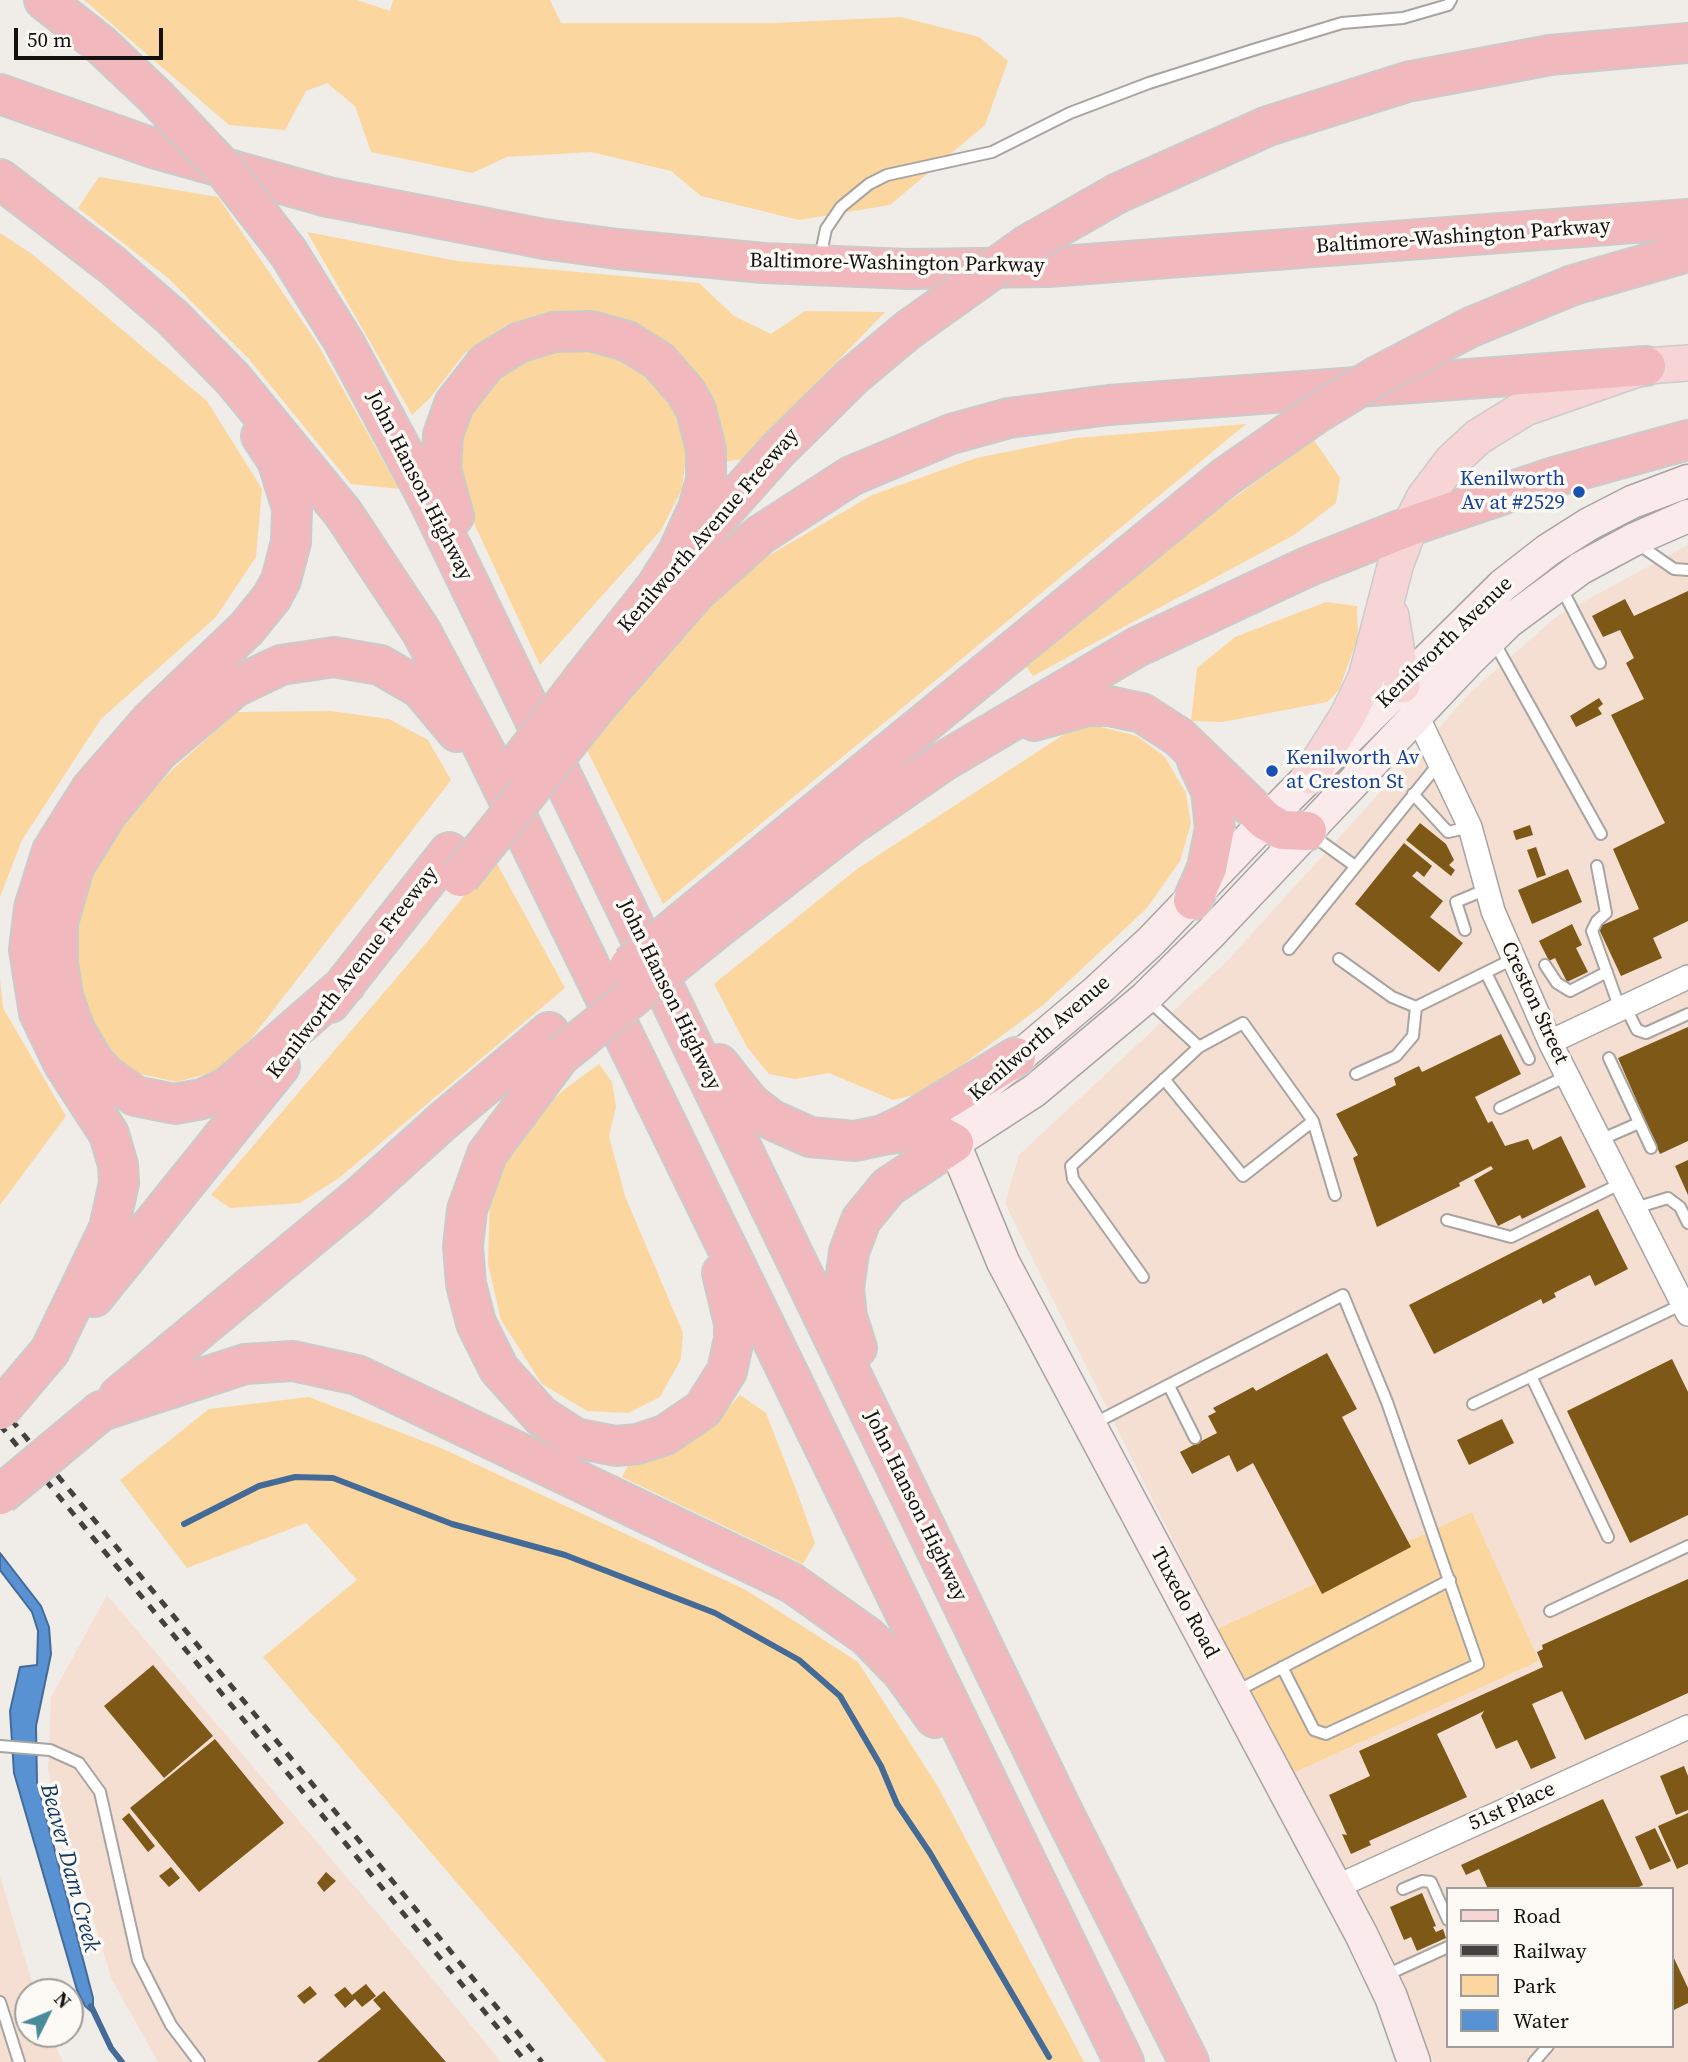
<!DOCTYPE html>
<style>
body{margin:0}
#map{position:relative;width:1688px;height:2062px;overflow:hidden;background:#f0ede9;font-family:"Source Serif 4",serif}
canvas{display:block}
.legend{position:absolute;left:1446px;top:1887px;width:228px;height:161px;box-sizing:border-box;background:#fdfaf6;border:2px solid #9f9d9a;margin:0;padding:9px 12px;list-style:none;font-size:21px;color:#121110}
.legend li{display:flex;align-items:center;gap:14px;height:35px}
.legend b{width:35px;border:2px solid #9f9d9a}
.north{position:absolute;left:14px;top:1978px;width:70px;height:70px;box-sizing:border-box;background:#fdfaf6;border:2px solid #9f9d9a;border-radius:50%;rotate:47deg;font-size:19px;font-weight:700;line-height:28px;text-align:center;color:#121110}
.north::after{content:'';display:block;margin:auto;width:24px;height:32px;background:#488b9b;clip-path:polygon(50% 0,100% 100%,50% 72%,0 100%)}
.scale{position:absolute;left:14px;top:28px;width:149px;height:32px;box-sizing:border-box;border:4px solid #121110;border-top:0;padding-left:9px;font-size:21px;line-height:24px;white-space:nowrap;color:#121110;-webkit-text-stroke:5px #fdfaf6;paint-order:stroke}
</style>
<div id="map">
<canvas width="1688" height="2062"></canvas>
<ul class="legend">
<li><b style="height:9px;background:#f7d5d7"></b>Road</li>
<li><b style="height:9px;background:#434140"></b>Railway</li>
<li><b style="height:19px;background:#fbd69e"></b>Park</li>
<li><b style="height:19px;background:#5992d3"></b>Water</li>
</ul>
<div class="north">N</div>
<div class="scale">50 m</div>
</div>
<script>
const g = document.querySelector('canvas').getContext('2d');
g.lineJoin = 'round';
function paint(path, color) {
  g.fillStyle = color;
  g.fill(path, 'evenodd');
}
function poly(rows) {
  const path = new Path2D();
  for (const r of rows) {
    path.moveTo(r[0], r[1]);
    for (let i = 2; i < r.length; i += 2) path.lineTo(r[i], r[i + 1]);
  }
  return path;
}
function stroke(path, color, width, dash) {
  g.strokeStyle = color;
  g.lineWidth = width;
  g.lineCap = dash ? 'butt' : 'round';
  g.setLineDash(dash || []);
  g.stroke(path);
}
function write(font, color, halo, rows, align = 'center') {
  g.font = font + ' "Source Serif 4",serif';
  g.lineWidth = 7;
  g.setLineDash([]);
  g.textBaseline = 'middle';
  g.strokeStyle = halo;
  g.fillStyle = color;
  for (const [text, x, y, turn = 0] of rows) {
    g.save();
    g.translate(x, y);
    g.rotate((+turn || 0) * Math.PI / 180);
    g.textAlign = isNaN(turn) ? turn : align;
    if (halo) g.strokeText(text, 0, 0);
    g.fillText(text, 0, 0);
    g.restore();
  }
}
paint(poly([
 [1688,545,1688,2062,1434,2062,1291,1774,1539,1661,1472,1512,1217,1629,1005,1203,1019,1155,1227,961,1472,691,1557,616],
 [1448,1889,1672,1889,1672,2046,1448,2046],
 [107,1595,418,1961,501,2062,158,2062,112,1980,48,1772,51,1697],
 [0,1876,35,1992,28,1992,28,2034,50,2034,63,2062,0,2062]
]), '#f5dfd2');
paint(poly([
 [84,0,357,0,390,11,393,0,550,0,561,23,773,23,901,17,979,37,1008,61,985,125,890,205,799,220,701,196,671,171,591,152,507,157,472,173,371,152,355,106,327,83,306,91,285,130,229,125],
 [99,177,218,197,317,343,399,489,351,484,248,358,167,277,78,208],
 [307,232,457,261,699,283,734,316,771,334,805,311,885,312,743,459,723,462,699,382,555,313,505,326,464,354,430,398,412,415],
 [0,233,32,254,207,401,262,489,256,557,216,617,101,719,22,840,0,897],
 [548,350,589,350,620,359,652,382,672,407,687,447,682,489,661,530,540,665,465,504,456,459,467,421,490,386,517,362],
 [1246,424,907,704,663,904,586,748,699,610,768,556,872,495,976,458,1076,438],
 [1314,440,1340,478,1336,503,1294,535,1033,676,1025,665,1202,521],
 [1326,602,1357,606,1358,637,1339,690,1327,702,1222,722,1191,721,1197,668,1235,637],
 [331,711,389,719,428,740,451,780,254,1035,221,1070,177,1082,131,1072,98,1035,73,972,75,927,83,882,118,826,173,769,237,712],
 [1097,726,1137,736,1165,757,1186,793,1191,823,1180,861,1147,908,1043,1005,926,1092,893,1100,829,1073,795,1079,769,1074,747,1047,714,984,857,869,1074,728],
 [494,858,565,988,339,1178,300,1203,230,1208,211,1195,427,942],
 [0,979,3,1008,66,1116,0,1205],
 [599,1064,612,1082,616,1107,609,1136,625,1196,683,1333,681,1359,660,1397,628,1413,587,1411,542,1384,501,1320,488,1264,490,1193,520,1135,561,1092],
 [740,1395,766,1413,800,1500,815,1543,803,1564,622,1477,631,1460,716,1421],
 [309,1397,441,1448,746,1590,858,1662,937,1785,1084,2062,606,2062,531,1969,263,1657,357,1580,306,1523,187,1568,120,1480,209,1409],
 [1472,1512,1539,1661,1291,1774,1217,1629]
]), '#fbd69e');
const water = poly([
 [0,1553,41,1606,49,1627,51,1654,36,1726,37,1782,93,1998,93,2013,85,2006,77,1990,14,1773,10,1711,20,1667,37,1665,38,1631,32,1612,0,1570,0,1553]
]);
paint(water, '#5992d3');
stroke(water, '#446b98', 2);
stroke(poly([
 [184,1524,259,1486,295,1477,333,1478,452,1524,565,1555,715,1613,799,1660,840,1696,881,1766,897,1804,930,1853,1049,2057],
 [91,2006,111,2048,122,2062]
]), '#446b98', 6);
paint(poly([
 [1688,591,1688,921,1653,938,1662,958,1621,976,1598,927,1639,909,1613,849,1665,823,1611,715,1644,699,1626,663,1634,658,1620,630,1603,637,1592,616,1625,599,1634,616],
 [1599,698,1603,704,1598,708,1602,714,1576,727,1570,716],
 [1420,823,1446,844,1454,860,1449,865,1455,870,1451,876,1406,840],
 [1530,825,1533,835,1516,840,1513,831],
 [1404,843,1432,866,1424,877,1417,871,1412,876,1443,901,1430,917,1463,943,1439,972,1355,904],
 [1536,847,1546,875,1537,878,1527,850],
 [1568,869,1582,902,1532,924,1518,890],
 [1572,924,1582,945,1576,948,1588,972,1567,982,1555,958,1549,961,1539,941],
 [1688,1027,1688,1141,1660,1154,1618,1058],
 [1501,1034,1521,1074,1475,1097,1488,1123,1492,1121,1505,1146,1528,1139,1533,1150,1561,1136,1586,1187,1522,1219,1520,1215,1498,1226,1474,1180,1493,1169,1491,1166,1459,1183,1460,1186,1377,1227,1353,1158,1358,1155,1336,1114,1396,1085,1394,1078,1419,1066,1422,1072],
 [1688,1160,1688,1195,1675,1166],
 [1598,1209,1628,1269,1595,1286,1590,1275,1554,1293,1556,1297,1543,1304,1541,1299,1434,1354,1409,1305],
 [1327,1353,1357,1409,1342,1417,1411,1547,1322,1594,1253,1463,1237,1472,1229,1455,1192,1474,1180,1452,1217,1433,1208,1416,1216,1412,1213,1408,1253,1387,1256,1391],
 [1672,1359,1688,1392,1688,1515,1630,1543,1567,1411],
 [1502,1419,1514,1443,1469,1465,1457,1440],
 [1688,1579,1688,1693,1585,1740,1562,1691,1532,1704,1556,1758,1531,1769,1517,1740,1496,1749,1481,1716,1484,1711,1474,1716,1437,1734,1467,1797,1369,1841,1371,1845,1351,1854,1342,1834,1347,1835,1329,1795,1370,1776,1359,1751,1543,1667,1537,1652,1543,1649,1542,1645],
 [153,1665,213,1736,164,1778,104,1706],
 [215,1739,284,1823,199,1892,130,1808],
 [1684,1766,1688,1776,1688,1810,1676,1815,1660,1776],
 [1603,1799,1643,1885,1635,1889,1488,1889,1479,1869,1466,1875,1461,1865],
 [129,1813,155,1846,148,1852,122,1819],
 [1688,1813,1688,1864,1677,1869,1658,1826],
 [1655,1828,1671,1861,1650,1870,1635,1837],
 [171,1867,180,1878,169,1887,159,1876],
 [326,1872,336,1881,324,1892,317,1883],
 [1422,1893,1436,1926,1433,1927,1436,1932,1443,1929,1446,1938,1417,1951,1411,1937,1404,1940,1390,1907],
 [1672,1954,1688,1988,1688,2003,1674,2010],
 [366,1984,376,1996,362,2007,355,1999,345,2008,334,1995,345,1987,352,1995],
 [310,1986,317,1994,304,2004,297,1996],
 [384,1991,446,2062,317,2062,381,2009,373,2000]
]), '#7d5817');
const service = poly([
 [820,258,826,229,841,207,869,184,887,175,992,152,1070,113,1149,83,1253,50,1342,23,1403,18,1448,5,1451,0],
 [1638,544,1674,569,1688,570],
 [1560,585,1600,663],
 [1493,640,1601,834],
 [1413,794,1448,832,1470,827],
 [1312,835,1355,866],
 [1597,866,1606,913,1597,921,1592,931,1620,1009],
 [1465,930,1456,902,1487,889],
 [1289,949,1440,762],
 [1339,959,1392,997,1416,1007,1513,959],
 [1545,965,1557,983,1570,991,1607,972],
 [1486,973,1529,1059],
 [1147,999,1199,1047,1243,1023,1313,1121,1335,1195],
 [1625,1006,1637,1030,1646,1033,1688,1014],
 [1609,1058,1651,1148],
 [1356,1074,1396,1056,1413,1036,1416,1007],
 [1164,1079,1243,1176,1313,1121],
 [1500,1108,1567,1076],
 [1600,1140,1639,1123],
 [1635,1208,1668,1198,1680,1207,1688,1223],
 [1447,1220,1511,1237,1622,1183],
 [1143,1277,1073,1179,1071,1166,1199,1047],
 [1531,1376,1608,1537],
 [1169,1386,1195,1438],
 [1473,1404,1683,1304],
 [1093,1424,1343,1295,1387,1402,1478,1664,1326,1734,1314,1730,1282,1667],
 [1550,1611,1688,1546],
 [1235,1692,1450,1580],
 [0,1746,50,1750,79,1763,100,1792,138,1960,171,2025,199,2062],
 [1403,1889,1422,1881,1431,1882,1448,1920],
 [1384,1976,1448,1947],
 [0,2002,19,2062],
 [1534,2062,1548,2046]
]);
const minor = poly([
 [1411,703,1470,827,1493,911,1550,1042,1688,1314],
 [1550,1042,1688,977],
 [1336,1887,1688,1727]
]);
const secondary = poly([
 [954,1143,1034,1091,1145,998,1211,933,1469,660,1508,622,1581,568,1633,540,1688,516],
 [1414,2062,1391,1997,1361,1934,1003,1262,954,1143,954,1126,968,1100,1097,991,1151,941,1288,798,1503,585,1548,550,1589,524,1632,502,1688,481]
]);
const primary = poly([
 [1391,616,1402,685],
 [1310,776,1348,715,1366,678,1396,563,1410,526,1424,498,1452,461,1478,437,1525,408,1646,366,1688,363]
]);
const motorway = poly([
 [44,0,100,44,156,97],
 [0,94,153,148,328,197,544,239,617,249,764,263,908,269,1048,267,1688,219],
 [0,179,112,265,172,317,233,379,343,513,421,631,486,753,1124,2062],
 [1118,193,1268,126,1407,82,1550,55,1688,43],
 [288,252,344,342,427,497,1063,1812,1189,2062],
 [1573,285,1688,252],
 [454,516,441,470,443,435,454,404,486,363,518,343,554,332,591,331,627,341,659,361,686,392,696,410,706,449,706,480,698,508,678,552,655,588],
 [586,675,655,588,777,451,853,376,908,330],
 [600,702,696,592,760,535,851,476,951,434,1009,418,1109,405,1646,366],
 [1034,721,1087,706,1109,706,1142,713,1179,737,1266,821,1282,830,1307,831],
 [1193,900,1207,868,1215,828,1211,791,1197,761],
 [700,907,1224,478],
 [713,932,851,825,944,761,1137,647,1307,567,1410,526,1554,477,1688,440],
 [346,984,228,1087,202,1099,175,1104,135,1096,106,1075,94,1062,75,1030,63,996,58,963,58,923,74,867,108,812,158,752,235,687,281,665,334,657,380,665,420,688,457,732],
 [330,1003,449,852],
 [560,1056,487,1154,467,1210,463,1246,466,1284,476,1323,499,1369,541,1416,575,1438,616,1446,637,1444,665,1435,703,1409,727,1371,734,1339,734,1323,722,1273],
 [719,1064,750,1103,772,1120,810,1137,855,1141,883,1135,906,1124,1016,1057],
 [94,1297,280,1066],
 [857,1348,847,1317,844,1289,849,1252,861,1220,888,1187,954,1143,938,1134,919,1130,883,1135],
 [50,1351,109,1228,119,1183,118,1165,109,1134,63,1063,39,1013,29,950,34,908,52,851,91,789,150,721,247,628,272,597,281,580,291,542,292,508,277,460,261,436],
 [119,1396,359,1197,443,1121,549,1032],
 [101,1411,245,1364,293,1361,357,1375,792,1583,868,1637,902,1672,935,1718]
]);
stroke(service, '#a7a4a1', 14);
stroke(minor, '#a7a4a1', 26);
stroke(secondary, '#a7a4a1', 35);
stroke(primary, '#cbcbca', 38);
stroke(motorway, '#cbcbca', 42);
stroke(service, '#fff', 10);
stroke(minor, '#fff', 23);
stroke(secondary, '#fbeaeb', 32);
stroke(primary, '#f7d5d7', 35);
stroke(motorway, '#f1b9bd', 38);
stroke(poly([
 [0,1406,542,2062],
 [0,1425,526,2062]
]), '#434140', 5, [9, 9]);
const motorwayBridge = poly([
 [156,97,224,169,288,252],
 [908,330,1027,245,1118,193],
 [1224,478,1317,413,1379,375,1471,327,1573,285],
 [519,762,586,675],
 [460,877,600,702],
 [629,966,700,907],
 [560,1056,713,932],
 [0,1410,50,1351],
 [0,1495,101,1411]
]);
stroke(motorwayBridge, '#cbcbca', 42, []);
stroke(motorwayBridge, '#f1b9bd', 38);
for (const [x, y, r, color] of [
 [1579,492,7,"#1a4fb4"],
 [1272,771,7,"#1a4fb4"]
]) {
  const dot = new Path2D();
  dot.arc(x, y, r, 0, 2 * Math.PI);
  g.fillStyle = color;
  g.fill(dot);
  stroke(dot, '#fdfaf6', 2.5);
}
write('21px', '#121110', '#fdfaf6', [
 ["Baltimore-Washington Parkway",1463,237,-4],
 ["Baltimore-Washington Parkway",897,264,1],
 ["John Hanson Highway",419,486,63],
 ["Kenilworth Avenue Freeway",709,531,-49],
 ["Kenilworth Avenue",1445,643,-44],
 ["Kenilworth Avenue Freeway",353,973,-52],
 ["John Hanson Highway",669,995,64],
 ["Creston Street",1534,1003,65],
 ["Kenilworth Avenue",1040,1039,-41],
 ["John Hanson Highway",915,1506,64],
 ["Tuxedo Road",1184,1603,62],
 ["51st Place",1512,1807,-24]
]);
write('21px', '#164399', '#fdfaf6', [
 ["Kenilworth",1565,480],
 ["Av at #2529",1565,504],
 ["Kenilworth Av",1286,759,"left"],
 ["at Creston St",1286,783,"left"]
], 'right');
write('italic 23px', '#103964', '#fdfaf6', [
 ["Beaver Dam Creek",69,1868,75]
]);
</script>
